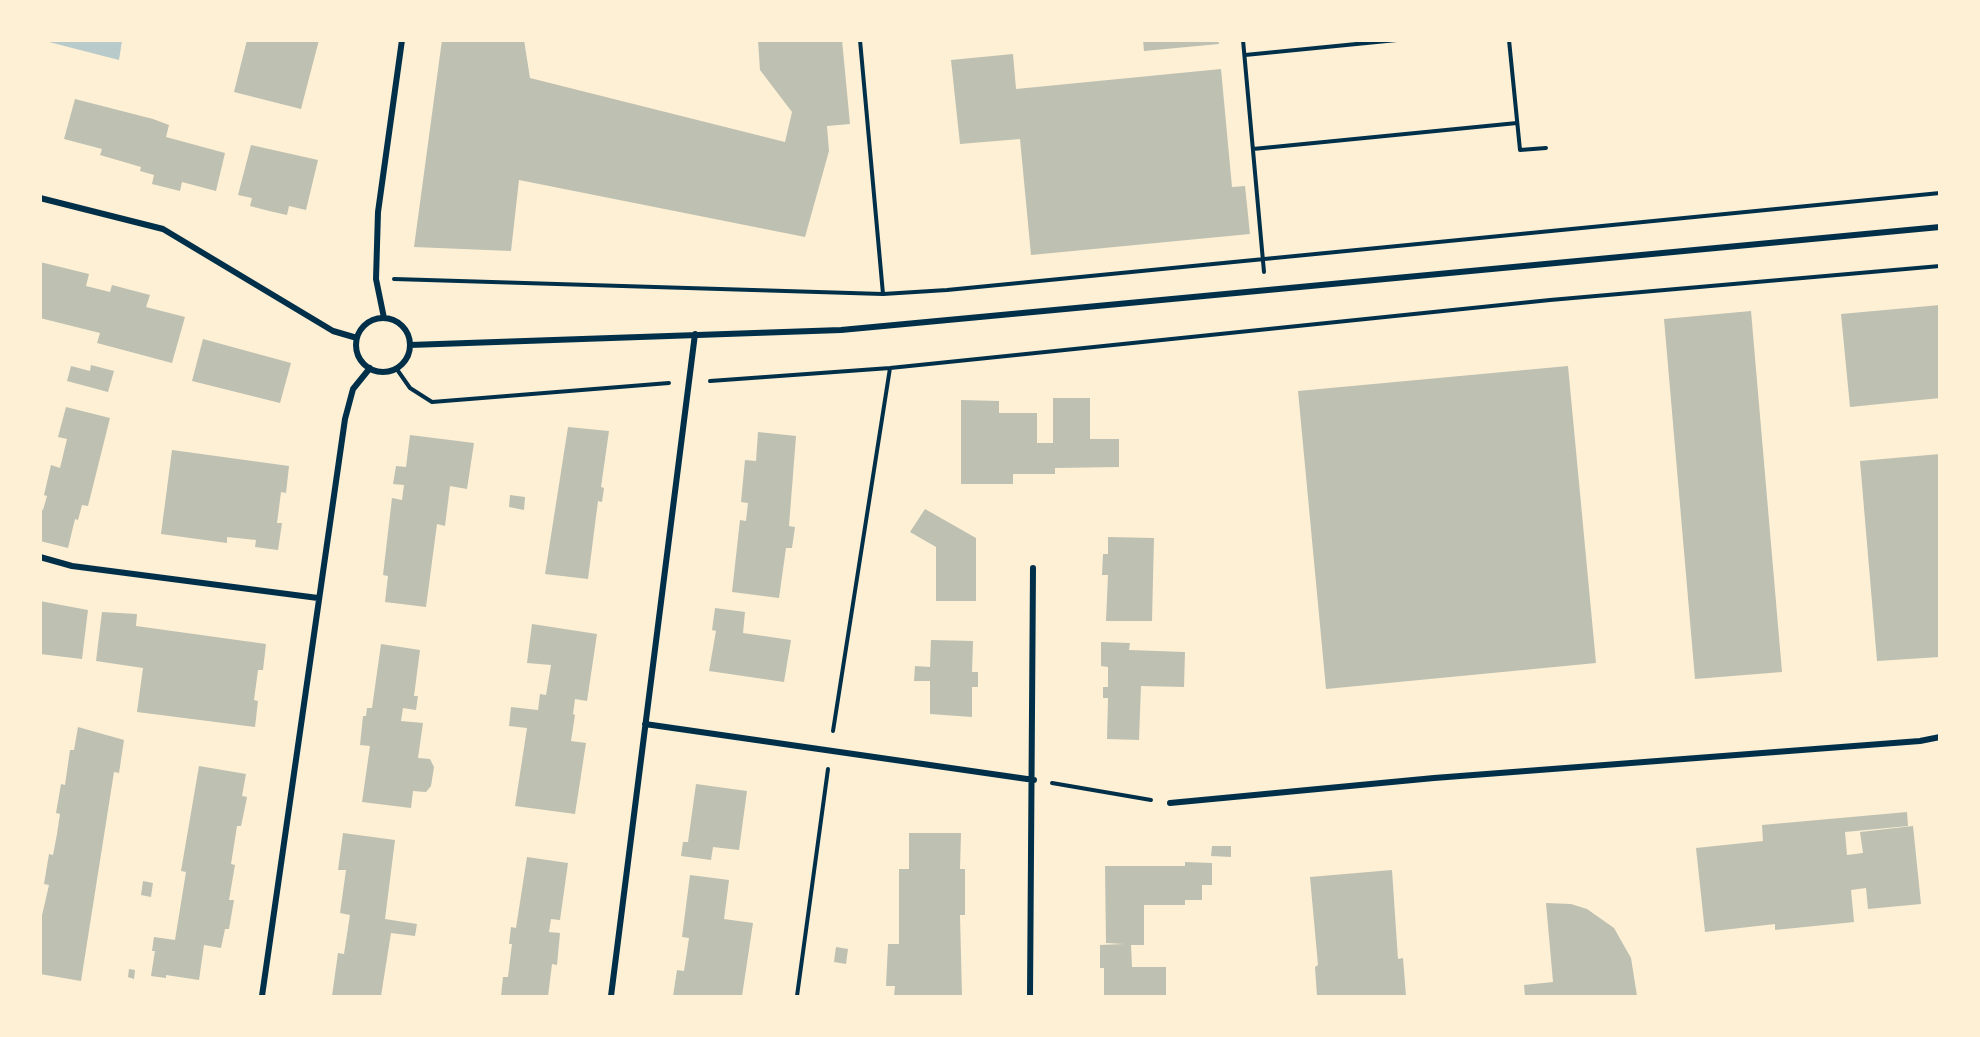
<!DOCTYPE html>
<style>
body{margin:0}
#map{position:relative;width:1980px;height:1037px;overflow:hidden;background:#fdf0d5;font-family:"Archivo Narrow",sans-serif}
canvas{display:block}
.frame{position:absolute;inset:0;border:42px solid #fdf0d5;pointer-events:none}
</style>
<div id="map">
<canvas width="1980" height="1037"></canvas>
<div class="frame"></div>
</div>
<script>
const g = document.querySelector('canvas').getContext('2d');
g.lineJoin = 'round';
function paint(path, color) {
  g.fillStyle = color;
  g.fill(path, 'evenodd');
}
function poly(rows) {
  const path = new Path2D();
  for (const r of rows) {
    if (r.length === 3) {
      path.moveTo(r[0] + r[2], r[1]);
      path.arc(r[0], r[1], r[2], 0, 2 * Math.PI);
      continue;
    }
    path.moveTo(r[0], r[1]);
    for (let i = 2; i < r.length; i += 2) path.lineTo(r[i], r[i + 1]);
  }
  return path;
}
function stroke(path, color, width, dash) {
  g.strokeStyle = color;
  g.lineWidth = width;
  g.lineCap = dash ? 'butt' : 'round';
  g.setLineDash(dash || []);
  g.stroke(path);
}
paint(poly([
 [41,40,122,40,122,41,119,60]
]), '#b9caca');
paint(poly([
 [247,40,319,40,301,109,234,92],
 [442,40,524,40,530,78,785,142,792,112,760,70,758,40,842,40,850,124,827,126,829,151,805,237,519,180,511,251,414,247],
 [1143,40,1218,40,1219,44,1144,51],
 [1013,54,1016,89,1221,69,1232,187,1245,186,1250,234,1031,255,1020,139,960,144,951,60],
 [75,99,153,119,169,125,166,137,225,153,216,191,182,182,180,191,152,184,154,175,140,171,141,167,100,155,102,149,64,139],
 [251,145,318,160,306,210,289,206,287,215,269,211,250,206,252,198,238,195],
 [40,262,89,274,86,286,110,292,112,285,150,295,146,307,185,317,172,363,97,343,100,333,40,318],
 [1940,305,1940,398,1850,407,1841,314],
 [1751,311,1782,672,1695,679,1664,319],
 [203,339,291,363,280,403,192,381],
 [91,365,114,371,108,392,67,381,71,366,90,371],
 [1568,366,1596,663,1326,689,1298,391],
 [1053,398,1090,398,1090,439,1119,439,1119,467,1055,468,1055,474,1013,474,1013,484,961,484,961,400,999,401,999,413,1037,413,1037,443,1053,443],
 [66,407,110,418,88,506,82,505,78,520,75,519,68,548,40,541,40,509,43,510,47,496,44,495,51,465,60,468,67,439,58,437],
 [568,427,609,431,601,487,604,488,602,502,598,501,588,579,545,574],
 [758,432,796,436,789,526,795,527,792,548,786,548,779,598,732,592,740,520,746,521,748,503,741,502,745,460,756,461],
 [410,435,474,443,467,489,450,486,445,526,437,524,426,607,385,602,388,576,383,575,392,498,402,500,404,485,393,484,396,466,406,467],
 [172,450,289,466,286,493,281,492,277,523,282,523,278,550,255,547,256,540,227,537,227,543,161,534],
 [1940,454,1940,657,1877,661,1860,461],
 [510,495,525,497,524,510,509,507],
 [925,509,976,538,976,601,936,601,936,547,910,532],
 [1108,537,1154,538,1152,621,1106,621,1108,575,1102,575,1103,554,1108,554],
 [40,601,88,610,82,659,40,654],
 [715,608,745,612,743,633,791,640,784,682,709,671,716,631,712,630],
 [102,612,137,614,136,626,266,644,263,670,258,670,254,700,258,701,255,727,137,712,143,668,96,661],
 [532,624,597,634,587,701,575,699,573,714,575,715,571,741,586,743,575,814,515,806,527,728,509,726,511,707,538,710,540,694,546,695,551,665,527,663],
 [931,640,973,641,972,672,978,672,978,687,972,687,972,717,930,714,930,681,914,681,915,666,930,667],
 [1101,642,1130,643,1129,650,1185,652,1184,687,1141,686,1139,740,1107,739,1108,698,1103,698,1103,687,1108,687,1108,667,1101,666],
 [381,644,420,650,414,696,418,696,416,710,403,708,401,721,423,723,418,758,430,759,434,767,431,786,426,792,413,791,411,808,362,802,370,746,360,745,363,716,366,716,367,708,372,708],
 [78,727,124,740,119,773,114,772,81,981,40,974,40,924,49,885,44,884,49,854,53,855,57,834,60,814,56,813,61,784,65,785,70,750,74,750],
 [199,766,246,774,242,796,247,797,244,812,241,826,237,826,231,864,235,865,229,900,234,900,229,929,225,929,221,948,204,945,199,980,166,975,166,978,151,976,155,951,152,951,154,937,175,940,186,872,181,871],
 [696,784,747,791,739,850,713,847,711,860,681,856,683,842,688,842],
 [1907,812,1908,826,1845,832,1847,855,1863,853,1860,832,1913,826,1921,904,1868,909,1866,888,1851,890,1854,922,1775,930,1775,924,1705,932,1696,848,1763,841,1762,825],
 [343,833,395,840,385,919,417,924,415,936,391,933,381,996,332,996,338,953,344,954,350,915,340,913,346,870,338,870],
 [909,833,961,833,960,869,965,869,965,915,960,915,962,996,894,996,895,986,886,986,888,944,899,944,899,869,909,869],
 [1212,846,1231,846,1231,857,1211,856],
 [527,857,568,863,560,920,551,919,549,932,560,933,557,965,552,964,548,996,501,996,503,977,508,977,512,944,509,944,511,927,516,928],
 [1185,862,1212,863,1212,885,1202,885,1202,900,1185,900,1185,905,1144,905,1144,945,1131,945,1132,967,1166,967,1166,996,1104,996,1104,968,1100,968,1100,945,1124,944,1106,943,1105,866,1185,866],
 [1392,870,1398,959,1403,958,1406,996,1317,996,1315,967,1318,965,1310,877],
 [690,875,729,880,724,919,753,923,742,996,673,996,677,970,684,971,689,938,682,937],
 [143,881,153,883,151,897,141,895],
 [1546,903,1571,904,1587,909,1614,928,1631,958,1637,996,1525,996,1524,985,1553,982],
 [836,947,848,949,846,964,834,962],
 [129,969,135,970,134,979,128,977]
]), '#bec0b2');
stroke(poly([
 [860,40,883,294],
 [1243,40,1264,272],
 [1509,40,1520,150,1546,148],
 [1245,55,1397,40],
 [1253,149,1517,123],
 [394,279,883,294,947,290,1940,193],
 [396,368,410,388,432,402,669,383],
 [710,381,890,368,1550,300,1940,266],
 [833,731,890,368],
 [1052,783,1151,800],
 [797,996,828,769]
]), '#003049', 4);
stroke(poly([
 [40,198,163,229,333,331,357,338],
 [384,318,376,279,378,212,402,40],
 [383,345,27],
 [410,345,841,330,1940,227],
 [40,557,72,566,318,598],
 [645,724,1034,780],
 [1170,803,1434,778,1920,741,1940,737],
 [262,996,345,419,353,389,370,368],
 [611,996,695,334],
 [1030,996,1033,568]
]), '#003049', 6);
</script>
